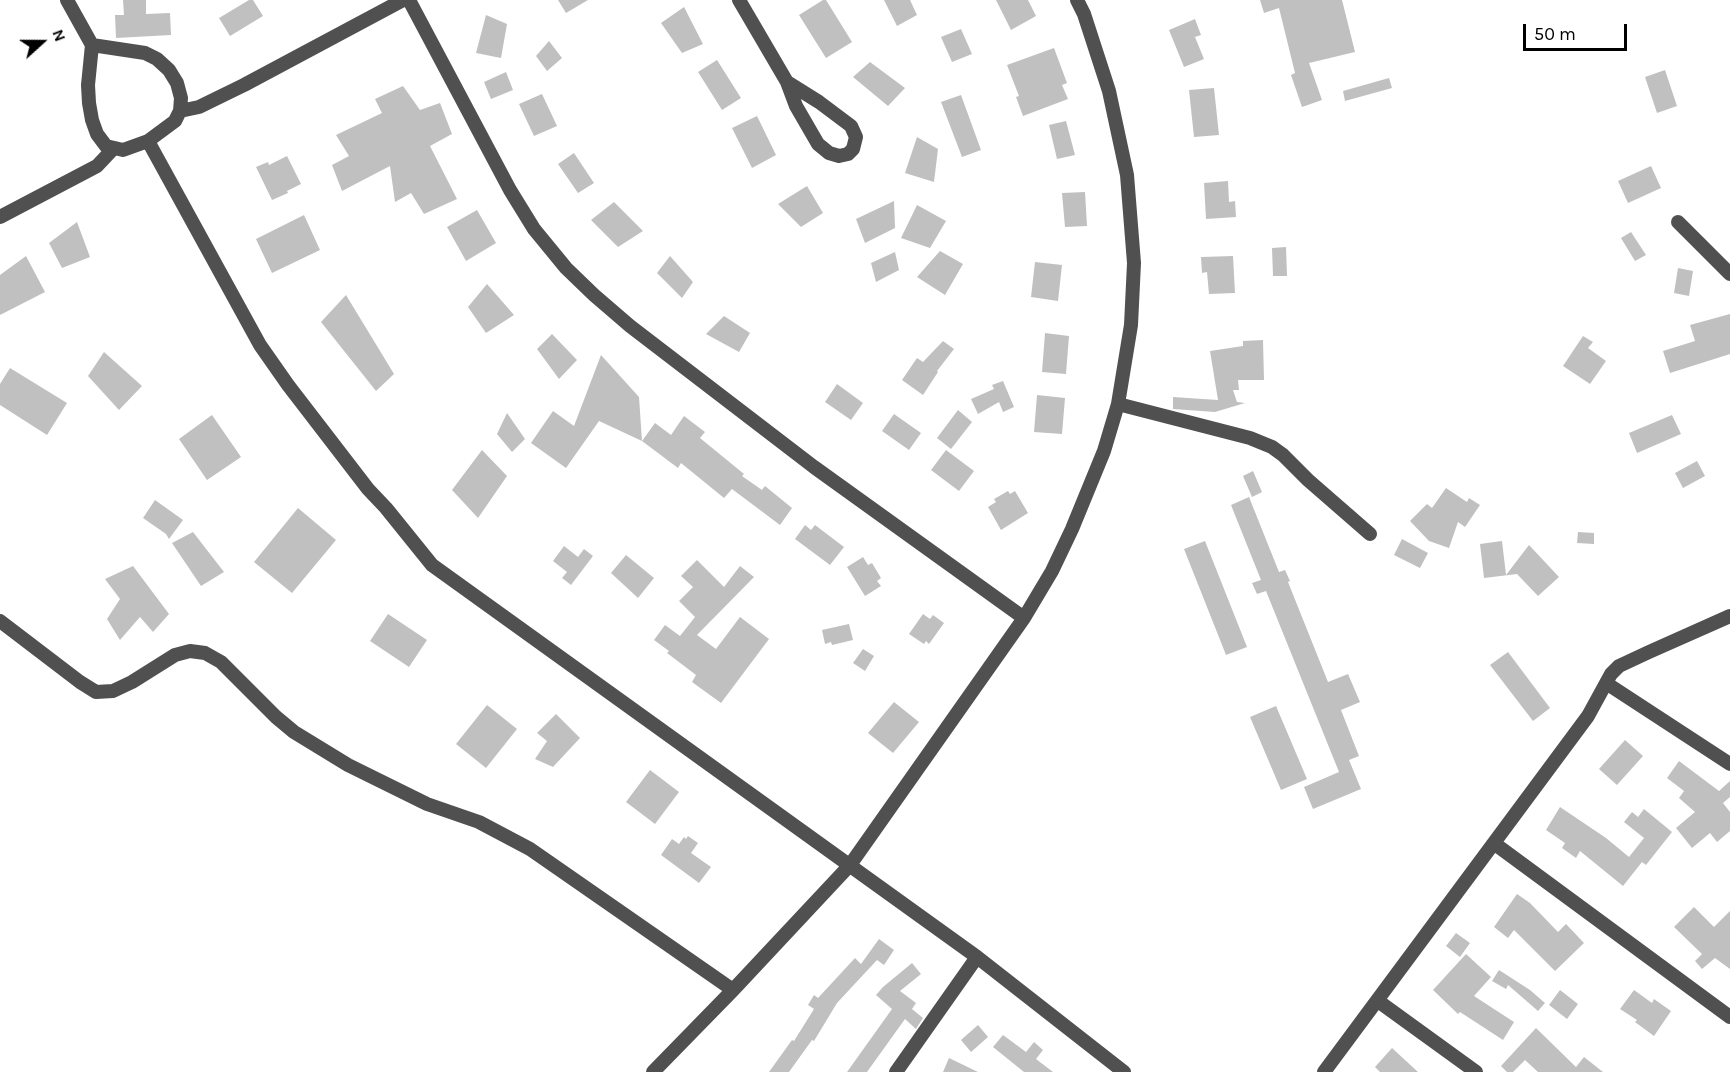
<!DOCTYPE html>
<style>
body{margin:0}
#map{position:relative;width:1730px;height:1072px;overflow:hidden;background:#fff;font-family:Karla,sans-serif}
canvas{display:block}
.north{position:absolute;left:12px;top:12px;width:60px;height:60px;-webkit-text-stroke:4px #fff;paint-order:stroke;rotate:69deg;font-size:16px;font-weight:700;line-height:24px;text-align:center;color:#000}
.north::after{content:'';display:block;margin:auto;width:21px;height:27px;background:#000;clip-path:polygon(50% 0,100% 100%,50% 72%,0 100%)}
.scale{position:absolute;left:1523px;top:24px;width:104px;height:27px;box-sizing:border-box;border:3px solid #000;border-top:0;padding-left:8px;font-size:18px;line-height:21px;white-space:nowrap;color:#000;-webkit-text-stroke:4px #fff;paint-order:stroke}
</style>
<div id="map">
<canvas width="1730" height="1072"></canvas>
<div class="north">N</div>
<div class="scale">50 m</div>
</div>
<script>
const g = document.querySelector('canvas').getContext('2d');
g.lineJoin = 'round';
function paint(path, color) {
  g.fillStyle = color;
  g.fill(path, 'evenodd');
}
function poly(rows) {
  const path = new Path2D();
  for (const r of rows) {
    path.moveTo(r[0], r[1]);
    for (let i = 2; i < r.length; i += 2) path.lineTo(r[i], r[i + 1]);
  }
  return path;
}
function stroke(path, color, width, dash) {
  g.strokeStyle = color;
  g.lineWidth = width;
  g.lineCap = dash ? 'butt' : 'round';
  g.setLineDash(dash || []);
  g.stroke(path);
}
paint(poly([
 [123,0,146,0,146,14,170,13,171,35,116,38,115,15,124,15],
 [249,0,253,0,263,16,230,36,219,18],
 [558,0,588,0,566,13],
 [823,0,826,0,852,42,826,58,799,15],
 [884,0,910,0,917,15,897,26],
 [996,0,1028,0,1036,16,1011,30],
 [1260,0,1342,0,1355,52,1309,63,1322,100,1302,107,1291,75,1295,73,1279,8,1264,13],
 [684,7,703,44,682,53,661,23],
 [486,15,507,24,501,58,476,53],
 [1195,19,1201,35,1195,37,1204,59,1184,67,1169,30],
 [961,29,972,54,952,62,941,37],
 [549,41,562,58,547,71,536,56],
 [1054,48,1067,83,1062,85,1068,99,1023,116,1016,97,1019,96,1007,65],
 [717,60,741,98,722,110,698,72],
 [870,62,905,88,888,106,853,77],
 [1665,70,1677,106,1657,113,1645,77],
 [506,72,513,90,491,99,484,82],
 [1389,78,1392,88,1345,101,1343,91],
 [403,86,420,110,440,103,452,134,430,146,457,199,424,214,411,193,395,202,390,166,342,191,332,165,349,156,336,135,382,113,375,99],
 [1214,88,1219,135,1194,137,1189,90],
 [542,94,557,126,534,136,519,104],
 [961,95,981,150,962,157,941,102],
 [757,116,776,155,752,168,732,128],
 [1066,121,1075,155,1057,159,1049,125],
 [917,137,938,149,934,182,905,173],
 [574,153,594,183,578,193,558,164],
 [287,156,301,184,287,191,288,193,272,200,256,167,268,162,269,165],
 [1651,166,1661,188,1628,203,1618,181],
 [1228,181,1229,202,1235,201,1236,217,1206,219,1204,183],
 [807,186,823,213,801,227,778,204],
 [1085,192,1087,226,1065,227,1062,193],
 [894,201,895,228,865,243,856,219],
 [614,202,643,231,618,247,591,220],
 [917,205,946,221,930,248,901,238],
 [477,210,496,243,466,261,447,227],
 [304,215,320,250,272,273,256,239],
 [77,222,90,257,62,268,49,243],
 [1631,232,1646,255,1635,261,1621,238],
 [1286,247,1287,276,1273,276,1272,248],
 [940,251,963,264,945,295,917,277],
 [895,252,899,270,876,282,871,263],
 [26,256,45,292,0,315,0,275],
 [670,256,693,282,682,298,657,273],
 [1233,256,1235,293,1209,294,1207,272,1202,273,1201,257],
 [1035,262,1062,265,1058,301,1031,297],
 [1678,268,1693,271,1689,296,1674,293],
 [487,284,514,315,486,333,468,307],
 [346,295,394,374,376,391,321,322],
 [1730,314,1730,354,1670,373,1663,351,1695,341,1690,325],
 [724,316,750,333,739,352,706,334],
 [1045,333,1069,336,1066,374,1042,372],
 [552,334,577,360,559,379,537,349],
 [1583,336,1593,342,1588,348,1606,361,1590,384,1563,366],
 [1263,340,1264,380,1238,380,1239,390,1233,390,1237,402,1245,403,1215,412,1173,409,1173,397,1218,400,1210,351,1243,346,1243,341],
 [943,341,954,349,937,371,938,372,923,395,902,380,917,358,923,362],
 [104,352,142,386,119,410,88,376],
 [601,355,639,397,642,441,599,421,566,468,531,443,553,411,574,426],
 [10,368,67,403,47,435,0,405,0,384],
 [1003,381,1014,407,1003,412,999,402,978,414,971,399,994,389,992,385],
 [837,384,863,403,851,420,825,402],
 [1037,395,1065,398,1062,434,1034,432],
 [958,410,972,422,951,449,937,438],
 [507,413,525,439,512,452,497,434],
 [894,414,921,433,909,450,882,431],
 [212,415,241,457,207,480,179,439],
 [1672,415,1681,434,1637,453,1629,433],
 [684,416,705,432,700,438,744,474,742,476,762,490,765,486,792,508,780,525,732,489,724,498,681,463,678,468,642,441,655,423,671,435],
 [482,450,507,476,478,518,452,490],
 [946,450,974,471,959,491,931,470],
 [1697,461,1705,476,1683,488,1675,473],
 [1253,471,1262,492,1252,497,1243,476],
 [1446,488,1467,502,1469,498,1480,505,1465,527,1458,522,1449,548,1429,541,1410,521,1427,504,1432,508],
 [1008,491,1010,494,1015,491,1028,513,1001,530,988,507,996,502,994,499],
 [1249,497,1279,572,1285,570,1290,581,1288,582,1328,682,1348,674,1360,702,1341,710,1359,756,1349,760,1361,789,1313,809,1304,787,1339,772,1266,591,1257,594,1252,583,1261,580,1231,505],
 [155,500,183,520,169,539,166,534,143,518],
 [298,508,336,540,292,593,254,562],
 [805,525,811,530,815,525,844,547,830,565,795,539],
 [193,532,224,572,201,586,172,543],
 [1578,532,1594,533,1594,544,1577,543],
 [1402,539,1428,553,1420,568,1394,555],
 [1205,541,1247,647,1226,655,1184,549],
 [1502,541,1506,575,1529,545,1559,577,1538,596,1517,574,1484,578,1480,544],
 [564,546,578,557,584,549,593,556,571,585,562,578,567,572,553,561],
 [626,555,654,578,638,598,611,573],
 [863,557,868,565,872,563,881,578,877,581,881,586,865,596,847,567],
 [697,560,724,587,740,566,754,577,697,635,716,649,740,617,769,639,721,703,692,682,696,675,667,653,669,651,654,640,665,625,680,636,695,617,679,601,693,587,681,576],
 [133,566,169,614,153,632,140,617,120,640,107,619,120,599,105,579],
 [388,614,427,640,409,667,370,641],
 [923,614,930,619,933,615,944,623,929,644,926,641,924,644,909,634],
 [849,624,853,640,832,645,831,642,825,644,822,630],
 [863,649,874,656,865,671,853,663],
 [1508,652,1550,708,1533,721,1490,665],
 [894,702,919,722,893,753,868,733],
 [487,705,517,729,486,768,456,744],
 [1276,706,1307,779,1281,790,1250,717],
 [556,714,580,738,553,767,535,759,547,741,537,733],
 [1625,740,1643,756,1617,785,1599,769],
 [1679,761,1719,791,1730,781,1730,797,1723,803,1730,812,1730,831,1717,842,1710,833,1692,848,1676,828,1695,812,1679,798,1684,791,1667,778],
 [650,770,679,792,655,824,626,802],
 [1560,807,1606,838,1629,857,1644,838,1624,822,1632,812,1638,817,1644,809,1672,832,1646,865,1642,862,1623,886,1580,851,1576,858,1562,848,1565,843,1546,830],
 [688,836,698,843,691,853,711,867,699,883,661,855,672,839,679,844,684,837,686,839],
 [1517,894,1530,903,1558,932,1566,924,1584,943,1555,971,1514,930,1508,938,1494,927],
 [1694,907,1714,927,1730,911,1730,969,1715,958,1702,969,1695,961,1702,954,1674,927],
 [1456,933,1470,943,1460,957,1446,946],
 [879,939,894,950,884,965,877,960,837,1003,814,1041,812,1040,789,1072,769,1072,792,1040,794,1041,814,1009,808,1005,814,995,818,998,855,958,861,964],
 [1466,954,1491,977,1474,996,1514,1022,1503,1040,1460,1012,1458,1014,1433,990],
 [912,963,921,974,900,991,916,1003,912,1009,923,1018,916,1029,905,1019,867,1072,847,1072,892,1009,876,995,883,987],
 [1499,970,1530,990,1545,1003,1538,1011,1508,985,1506,989,1492,981],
 [1560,990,1578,1004,1567,1019,1549,1005],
 [1634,990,1652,1003,1654,999,1671,1011,1654,1036,1635,1022,1637,1020,1620,1009],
 [978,1025,988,1037,971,1052,961,1040],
 [1536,1028,1576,1067,1584,1057,1603,1072,1538,1072,1525,1060,1513,1072,1507,1072,1501,1066],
 [1003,1035,1026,1052,1034,1042,1043,1050,1036,1059,1053,1072,1024,1072,993,1047],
 [1392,1048,1418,1072,1380,1072,1375,1067],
 [949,1058,978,1072,943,1072]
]), '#c0c0c0');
stroke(poly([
 [67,0,92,45],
 [409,0,510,190,534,229,566,268,594,295,630,326,814,467,1024,618],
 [739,0,787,82,796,106,818,144,829,153,839,156,848,154,853,149,856,137,851,126,819,102,787,82],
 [92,45,145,53,157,59,169,70,177,83,181,98,180,111,175,121,148,141,123,150,106,146,97,134,92,120,89,103,88,85,92,45],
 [180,111,199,107,244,85,403,0],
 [148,141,260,345,288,385,368,489,386,508,432,565,977,957,1124,1072],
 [0,217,97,166,113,149],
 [1678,222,1730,274],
 [1118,404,1250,438,1272,447,1283,455,1308,480,1370,534],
 [0,621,80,682,96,692,113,691,132,682,175,655,190,651,205,653,221,662,276,717,294,732,348,765,427,804,479,822,530,849,733,990],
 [1606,683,1730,764],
 [1495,844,1730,1017],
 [1378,1001,1476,1072],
 [653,1072,733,990,850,865,1024,618,1052,571,1072,529,1104,451,1118,404,1131,325,1134,263,1127,175,1109,91,1084,14,1077,0],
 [896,1072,977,957],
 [1324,1072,1588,716,1611,674,1619,666,1649,652,1730,616]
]), '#505050', 14);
</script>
